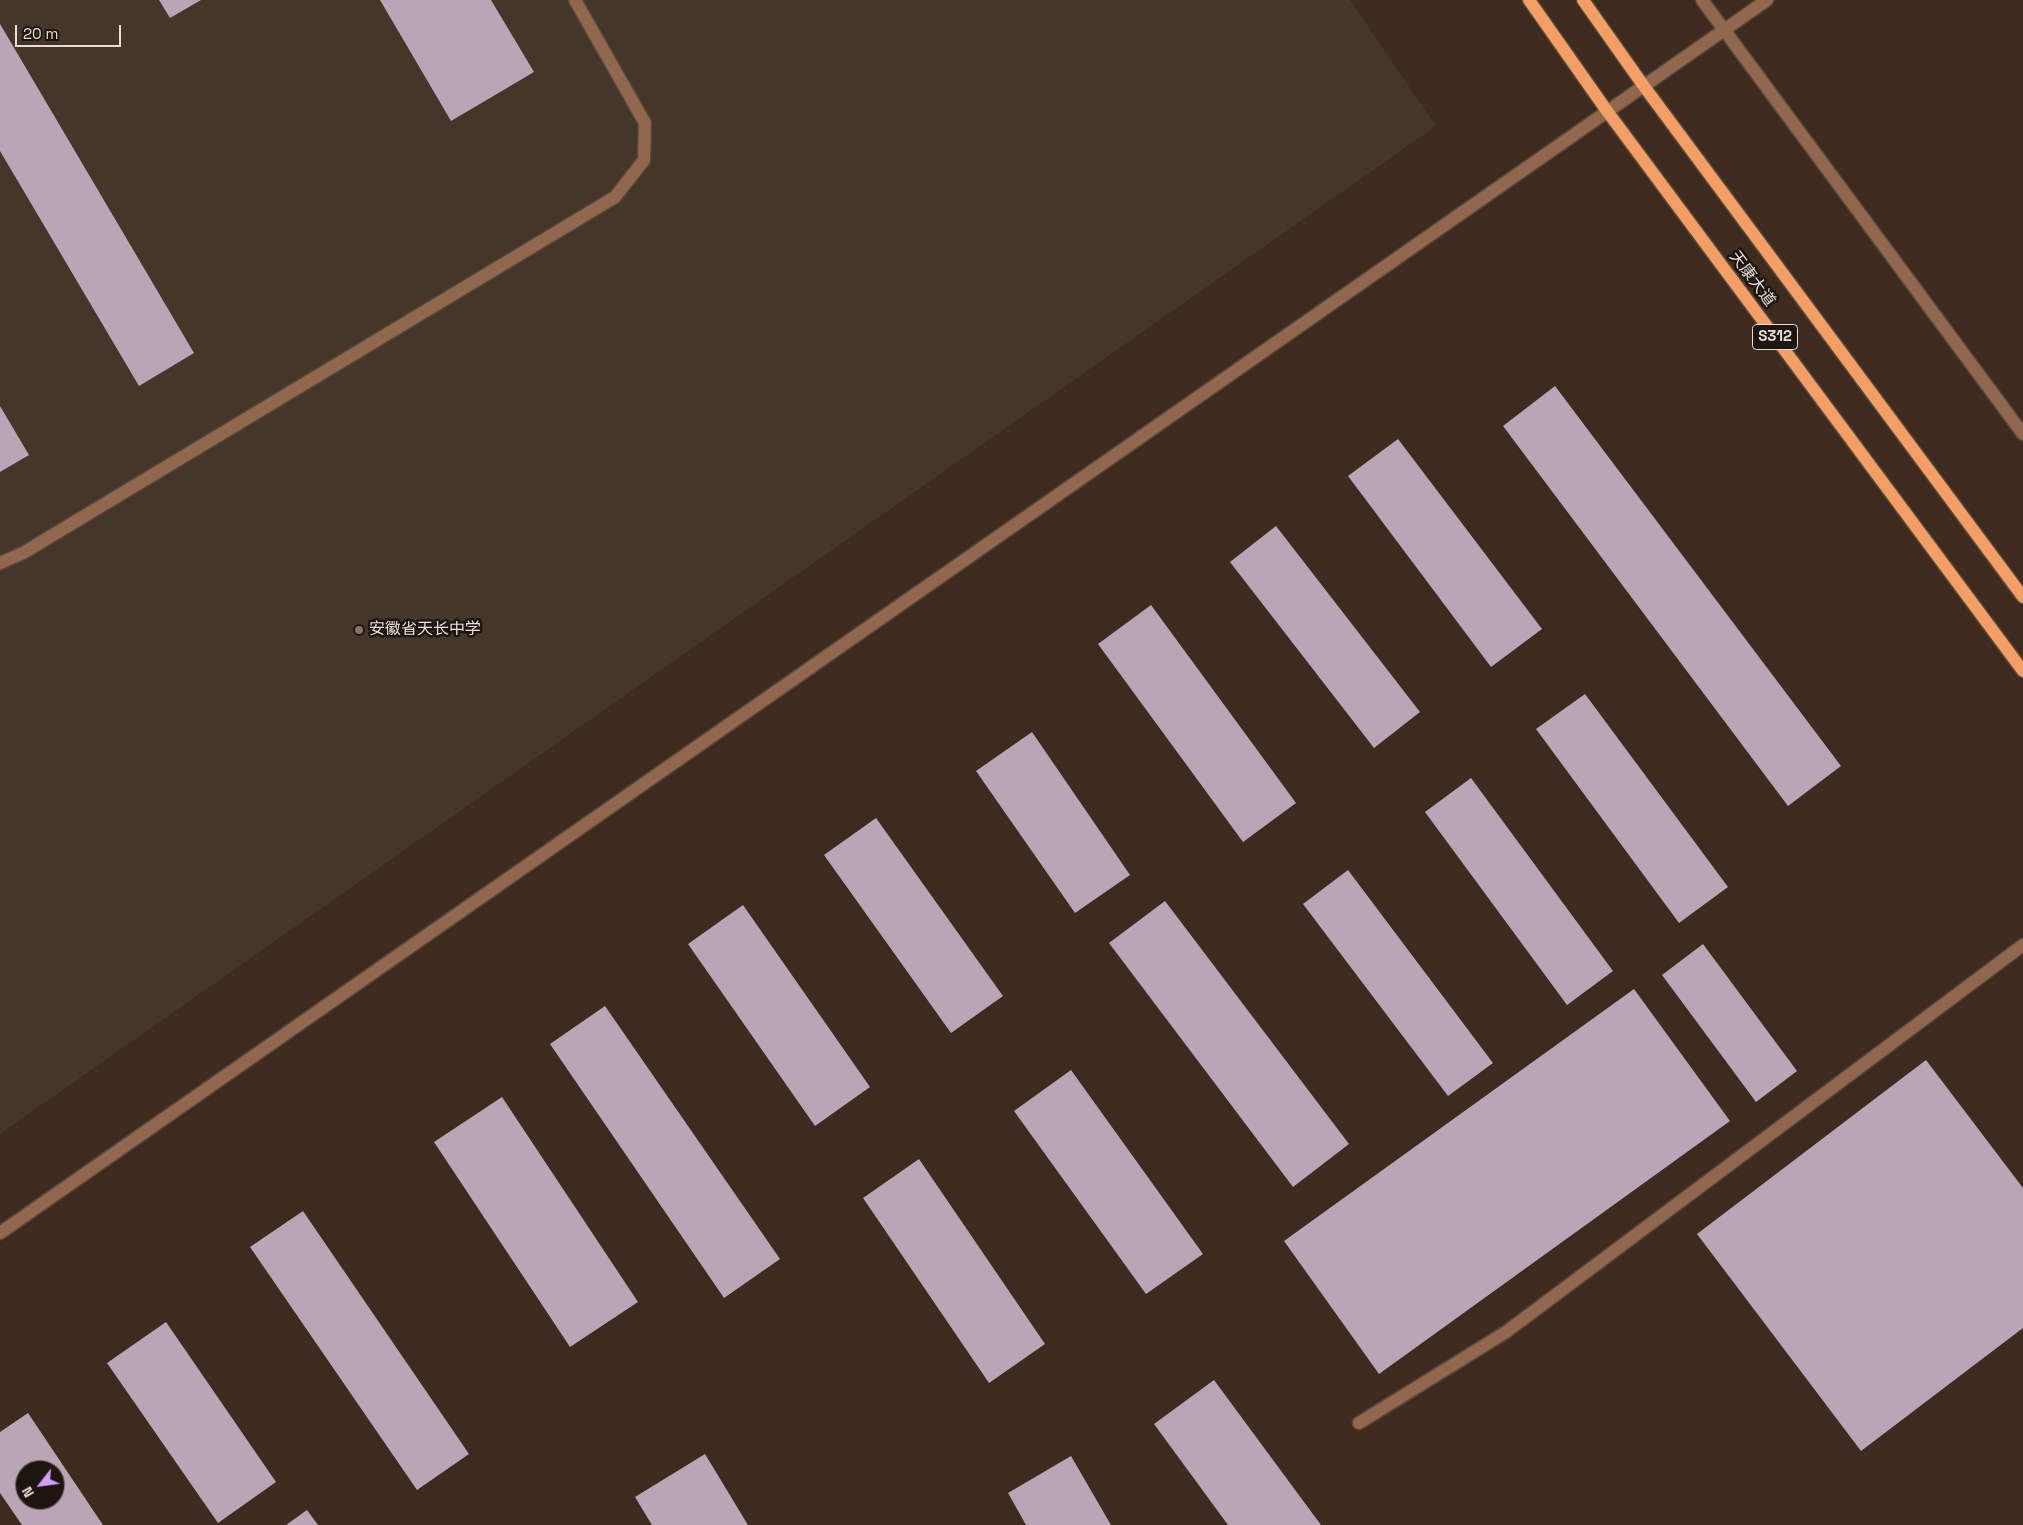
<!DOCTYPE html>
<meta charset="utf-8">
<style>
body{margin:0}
#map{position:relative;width:2023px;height:1525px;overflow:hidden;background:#3c2b1e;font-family:"Space Grotesk",sans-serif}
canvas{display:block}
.north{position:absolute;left:15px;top:1460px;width:50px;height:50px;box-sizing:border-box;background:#1d1510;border:1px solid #6f655f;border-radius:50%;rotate:240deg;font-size:14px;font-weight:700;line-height:20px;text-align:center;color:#e9ded6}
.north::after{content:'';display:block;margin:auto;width:18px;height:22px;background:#d19dfe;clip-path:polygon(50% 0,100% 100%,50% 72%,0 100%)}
.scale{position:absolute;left:15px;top:25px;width:106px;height:22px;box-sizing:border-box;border:2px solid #e9ded6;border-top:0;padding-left:6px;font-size:15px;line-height:18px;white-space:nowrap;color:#e9ded6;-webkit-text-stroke:4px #1d1510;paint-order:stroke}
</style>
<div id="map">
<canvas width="2023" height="1525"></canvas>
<div class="north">N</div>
<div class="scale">20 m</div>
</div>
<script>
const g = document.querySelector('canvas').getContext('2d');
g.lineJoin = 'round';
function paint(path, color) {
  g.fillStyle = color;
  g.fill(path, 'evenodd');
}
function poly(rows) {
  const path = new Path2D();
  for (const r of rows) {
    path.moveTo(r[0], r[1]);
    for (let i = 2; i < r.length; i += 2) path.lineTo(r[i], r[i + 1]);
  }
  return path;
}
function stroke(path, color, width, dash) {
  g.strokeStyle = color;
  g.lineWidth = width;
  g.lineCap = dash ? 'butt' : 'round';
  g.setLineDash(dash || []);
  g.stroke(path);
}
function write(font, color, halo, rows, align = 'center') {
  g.font = font + ' "Space Grotesk","Noto Sans SC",sans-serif';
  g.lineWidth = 5;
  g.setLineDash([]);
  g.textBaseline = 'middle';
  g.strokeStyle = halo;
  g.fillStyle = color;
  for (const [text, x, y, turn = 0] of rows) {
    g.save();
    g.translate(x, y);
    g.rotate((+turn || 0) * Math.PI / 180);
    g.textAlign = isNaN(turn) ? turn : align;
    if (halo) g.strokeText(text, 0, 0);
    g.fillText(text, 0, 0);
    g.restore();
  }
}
paint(poly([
 [0,0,1350,0,1436,126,0,1134]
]), '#45362a');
paint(poly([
 [159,0,201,0,170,18],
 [380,0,491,0,534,72,451,121],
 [0,24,194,353,139,386,0,151],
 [1555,386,1841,766,1788,806,1503,426],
 [0,406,29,455,0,472],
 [1398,439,1542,629,1491,667,1348,476],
 [1276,526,1420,712,1374,748,1230,562],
 [1151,605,1296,803,1243,842,1098,644],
 [1585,694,1728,887,1679,923,1536,729],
 [1032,732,1130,875,1075,913,976,771],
 [1471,778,1613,971,1567,1005,1425,812],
 [876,818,1003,996,951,1033,824,855],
 [1348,870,1493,1063,1448,1096,1303,904],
 [1165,901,1349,1144,1293,1187,1109,943],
 [743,905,870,1087,815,1126,688,944],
 [1703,944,1797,1071,1756,1102,1662,975],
 [1634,989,1730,1121,1379,1374,1284,1241],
 [605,1006,780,1259,724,1298,550,1044],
 [1926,1060,2023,1188,2023,1328,1861,1451,1697,1234],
 [1071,1070,1203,1254,1146,1294,1014,1111],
 [502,1097,638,1302,570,1347,434,1142],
 [919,1159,1045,1344,989,1383,863,1198],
 [303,1211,469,1454,417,1490,250,1247],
 [166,1322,276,1482,218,1523,107,1363],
 [1214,1380,1321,1525,1228,1525,1154,1424],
 [28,1413,103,1525,22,1525,0,1493,0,1432],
 [25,1470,55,1470,55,1500,25,1500],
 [705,1454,748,1525,652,1525,635,1497],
 [1071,1456,1111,1525,1026,1525,1008,1493],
 [307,1510,318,1525,286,1525]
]), '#b9a5b6');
const minor = poly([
 [1702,0,2023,434],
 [0,563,23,553,615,197,644,160,645,123,575,0],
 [0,1233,1767,0],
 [1359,1423,1506,1332,2023,945]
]);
const major = poly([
 [1529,0,1607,111,2023,671],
 [1583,0,1643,85,2023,597]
]);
stroke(minor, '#58483b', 15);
stroke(major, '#58483b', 15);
stroke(minor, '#91684d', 12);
stroke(major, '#f39e65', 12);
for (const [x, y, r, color] of [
 [359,630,5,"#8d6e63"]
]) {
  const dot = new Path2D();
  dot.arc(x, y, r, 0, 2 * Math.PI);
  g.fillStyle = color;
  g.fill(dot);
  stroke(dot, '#1d1510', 2);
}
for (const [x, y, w] of [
 [1775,337,45]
]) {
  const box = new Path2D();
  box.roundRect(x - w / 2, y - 12.5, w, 25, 4);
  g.fillStyle = '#1d1510';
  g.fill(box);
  stroke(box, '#e9ded6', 1);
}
write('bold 15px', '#e9ded6', null, [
 ["S312",1775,337]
]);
write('16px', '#e9ded6', '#1d1510', [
 ["天康大道",1752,279,53]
]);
write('16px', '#e9ded6', '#1d1510', [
 ["安徽省天长中学",369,630]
], 'left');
</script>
